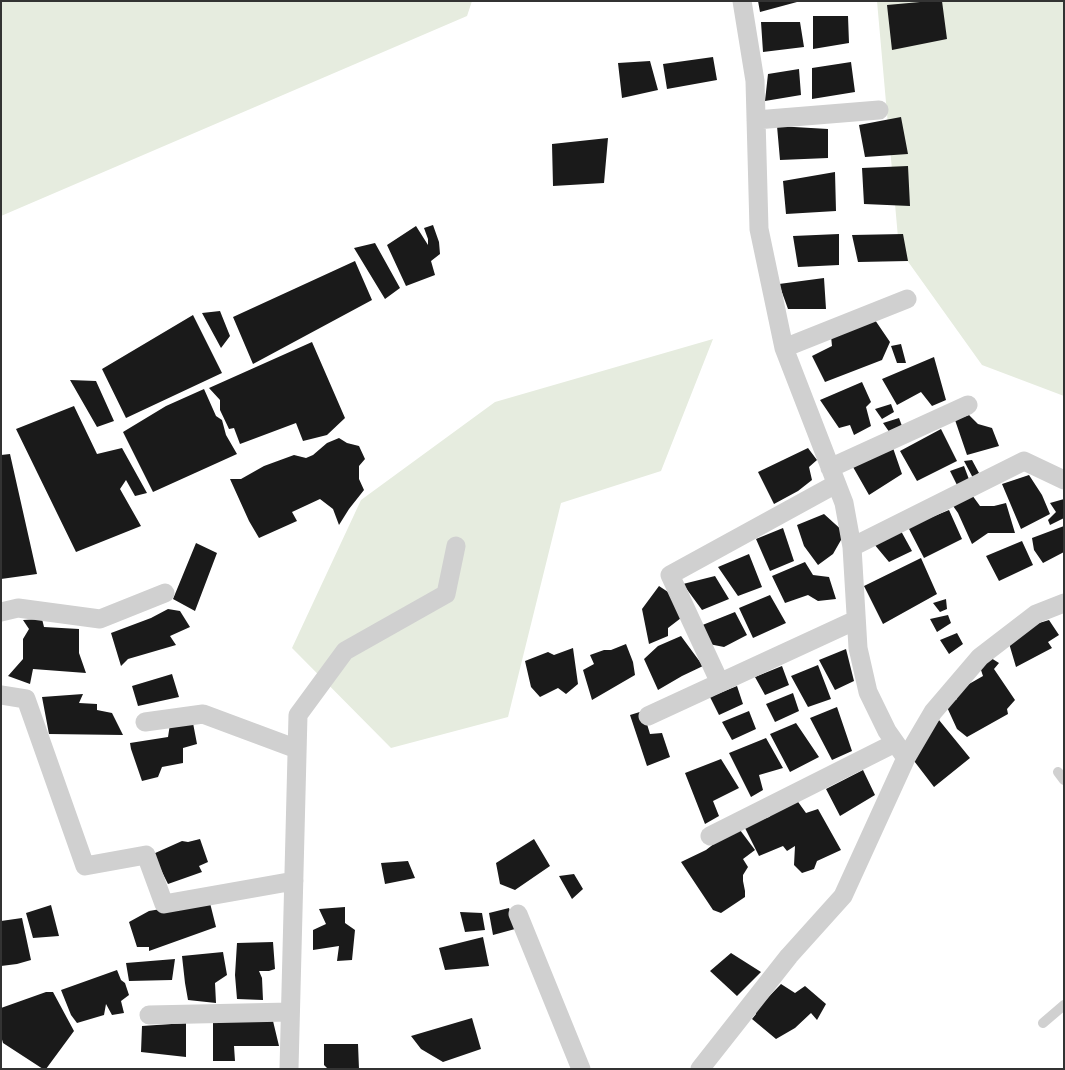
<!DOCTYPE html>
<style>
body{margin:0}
#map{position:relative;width:1065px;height:1070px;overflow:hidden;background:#fff;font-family:Commissioner,sans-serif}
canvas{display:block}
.frame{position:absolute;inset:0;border:2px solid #333;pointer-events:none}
</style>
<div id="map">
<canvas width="1065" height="1070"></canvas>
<div class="frame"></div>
</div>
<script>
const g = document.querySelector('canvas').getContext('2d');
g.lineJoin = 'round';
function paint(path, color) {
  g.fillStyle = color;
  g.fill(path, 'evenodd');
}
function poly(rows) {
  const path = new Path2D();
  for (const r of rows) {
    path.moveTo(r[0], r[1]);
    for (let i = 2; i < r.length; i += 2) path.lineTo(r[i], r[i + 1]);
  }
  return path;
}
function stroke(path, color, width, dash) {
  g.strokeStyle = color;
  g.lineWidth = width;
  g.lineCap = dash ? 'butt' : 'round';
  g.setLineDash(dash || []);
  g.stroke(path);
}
paint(poly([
 [1,1,472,1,467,16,1,216],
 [877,1,1064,1,1064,396,982,365,899,249],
 [713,339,661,471,561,503,508,717,391,748,292,648,361,500,495,402]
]), '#e6ecdf');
paint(poly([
 [758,1,797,1,797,2,760,12],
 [931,1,942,1,947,39,892,50,887,5],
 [813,16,848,16,849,43,813,49],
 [761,22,800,22,804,47,763,52],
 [713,57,717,80,667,89,663,64],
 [650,61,658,90,622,98,618,63],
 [851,62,855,92,812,99,812,68],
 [799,69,801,95,765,101,768,74],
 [901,117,908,154,865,157,859,125],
 [777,126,828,129,828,158,780,160],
 [608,138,604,183,553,186,552,144],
 [908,166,910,206,864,204,862,168],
 [835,172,836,211,786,214,783,181],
 [433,225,439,242,440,254,431,261,435,275,406,286,387,245,416,226,428,245,428,239,424,228],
 [839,234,839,265,798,267,793,236],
 [903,234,908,261,858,262,852,235],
 [375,243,400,288,385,299,354,248],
 [355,261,372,300,253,364,233,317],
 [824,278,826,309,788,309,779,284],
 [220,311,230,336,221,348,202,313],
 [193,315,222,373,126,418,102,369],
 [875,320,890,342,882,360,825,382,812,356,832,346,831,336],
 [312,342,345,418,327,435,303,441,296,423,240,444,234,428,229,429,220,410,220,400,209,388],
 [901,344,906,363,897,363,891,346],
 [934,357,946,400,932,406,921,392,897,405,882,379],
 [70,380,96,381,114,421,97,427],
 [862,382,871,402,866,407,871,426,854,435,850,425,839,428,820,400],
 [204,389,216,416,222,420,226,435,237,454,153,492,123,432,166,406],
 [891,404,894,412,882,419,875,409],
 [74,406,97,454,122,448,147,493,135,496,126,480,120,489,141,526,76,552,16,429],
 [969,415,978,424,992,428,999,446,967,455,955,420],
 [899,418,902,426,890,433,883,423],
 [941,429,957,461,917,481,900,451],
 [339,438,347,443,359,446,365,459,359,466,359,479,364,490,349,509,339,525,333,509,320,499,292,512,297,521,259,538,249,521,230,479,241,479,264,466,294,455,306,458,313,455,327,443],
 [808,448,817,460,809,467,812,480,798,491,774,504,758,472],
 [893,448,902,474,869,495,853,467],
 [10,454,37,574,1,579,1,455],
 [972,460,979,473,973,478,964,461],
 [964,466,970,482,958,487,950,471],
 [1029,475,1042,495,1050,514,1021,529,1002,484],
 [972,495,980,506,994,506,1006,503,1015,533,988,533,972,544,958,513,951,503],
 [1064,499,1064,518,1050,525,1048,520,1056,512,1050,503],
 [949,510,962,539,924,558,908,527],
 [824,514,845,533,833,554,818,565,804,546,797,525],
 [1064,526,1064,552,1043,563,1034,550,1032,538],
 [783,528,794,561,770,571,756,539],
 [901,531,912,551,889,562,874,544],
 [1022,541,1033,565,999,581,986,556],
 [196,543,217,553,195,611,173,599],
 [749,554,762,587,738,596,718,567],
 [921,558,937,594,883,624,864,586],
 [805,562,813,575,829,577,836,599,818,601,808,595,785,603,772,576],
 [715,576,729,599,702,610,683,584],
 [659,586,671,594,681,618,668,628,668,636,649,644,642,609],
 [770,595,786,623,753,638,739,608],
 [946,599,947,609,940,612,933,603],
 [168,609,180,611,190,627,170,636,176,645,128,659,121,666,111,633,151,618],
 [735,612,747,635,724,647,709,644,700,626],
 [948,615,951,623,937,632,930,619],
 [42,619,44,627,79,629,79,653,86,673,33,669,30,684,8,676,23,659,23,639,29,629,23,620],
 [1049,620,1059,635,1048,642,1052,648,1016,667,1008,640,1036,624],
 [957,633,963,644,949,654,940,640],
 [681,636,703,666,682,676,658,690,644,659,658,646],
 [626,644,633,662,635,675,592,700,583,670,594,664,590,655,604,650,611,650],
 [573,648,578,684,566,694,558,688,540,697,531,687,525,661,548,652,554,655],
 [846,649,854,681,835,690,819,660],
 [991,658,999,663,994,669,1015,700,1007,709,1008,714,967,737,957,729,946,705,957,699,955,692,983,676,980,667],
 [818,665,831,699,808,707,791,676],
 [782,666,789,685,765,695,755,677],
 [172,674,179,697,138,706,132,686],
 [737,686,743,704,719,715,710,697],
 [793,693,799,711,775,722,766,704],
 [83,694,79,703,97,704,97,710,112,713,123,735,49,734,42,697],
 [837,707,852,751,832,760,810,718],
 [643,711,650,734,662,733,670,757,647,766,630,715],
 [749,711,756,729,732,740,722,722],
 [939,720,970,758,934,787,911,757],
 [193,723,197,744,183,748,183,763,162,767,158,777,142,781,131,749,130,743,168,737,170,724],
 [796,723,819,757,790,772,770,734],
 [766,738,783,768,759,775,763,790,751,797,729,753],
 [721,759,739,788,713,801,719,816,705,824,685,773],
 [863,770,875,795,840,816,826,789],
 [796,799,806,813,818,809,841,850,817,861,814,869,802,873,794,865,795,846,787,851,783,846,759,856,744,826,769,817,783,804],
 [737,826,755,850,743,859,748,867,743,875,743,881,745,891,745,897,721,913,713,910,681,862,706,850],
 [200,839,208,862,199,866,202,872,168,884,153,854,182,841,188,842],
 [534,839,550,866,515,890,500,884,496,863],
 [408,861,415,878,385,884,381,863],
 [574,874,583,889,572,899,559,876],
 [196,903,210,903,216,927,149,951,149,947,137,947,129,922,149,911],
 [51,905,59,936,33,938,26,913],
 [345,907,345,923,355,930,352,960,337,961,339,946,313,950,313,930,326,924,319,909],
 [509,908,515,929,493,935,489,913],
 [460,912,482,913,485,930,465,932],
 [22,918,31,960,17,964,1,966,1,921],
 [483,937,489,966,445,970,439,948],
 [273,942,275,969,269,971,259,971,262,978,263,1000,237,999,235,975,237,943],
 [223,952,227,975,215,983,216,1003,188,1000,185,983,182,956],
 [731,953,761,972,737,996,710,971],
 [175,959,172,980,129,981,126,963],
 [117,970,121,980,125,983,129,995,121,1001,124,1013,112,1015,106,1004,104,1015,77,1023,71,1015,61,990],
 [781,984,795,993,805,986,826,1004,817,1020,811,1013,795,1028,776,1039,752,1019,756,1014,756,1010],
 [46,992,53,992,74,1031,46,1069,43,1069,3,1043,1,1036,1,1008],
 [472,1018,481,1049,443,1062,421,1049,411,1036],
 [213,1021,273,1021,279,1046,234,1046,235,1061,213,1061],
 [186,1023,186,1057,141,1052,142,1026],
 [324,1044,358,1044,359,1069,328,1069,324,1065]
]), '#1a1a1a');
stroke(poly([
 [1058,772,1064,780],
 [1043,1023,1064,1005]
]), '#d0d0d0', 10);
stroke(poly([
 [742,1,755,81,759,229,784,348,844,503,852,547,858,648,868,692,887,731,906,758],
 [756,120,879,110],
 [784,348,907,299],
 [830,468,968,405],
 [852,547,1024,461,1064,480],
 [1,612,18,608,100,619,165,593],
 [720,683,670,575,836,484],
 [1,695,26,699,85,866,146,855,164,904,294,881],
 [648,716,856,620],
 [145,722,203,714,297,749],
 [710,836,895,743],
 [518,914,581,1069],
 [149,1015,290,1012],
 [289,1069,298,715,345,651,446,594,456,546],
 [700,1069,789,956,843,896,906,758,933,712,980,657,1036,614,1064,603]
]), '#d0d0d0', 19);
</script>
